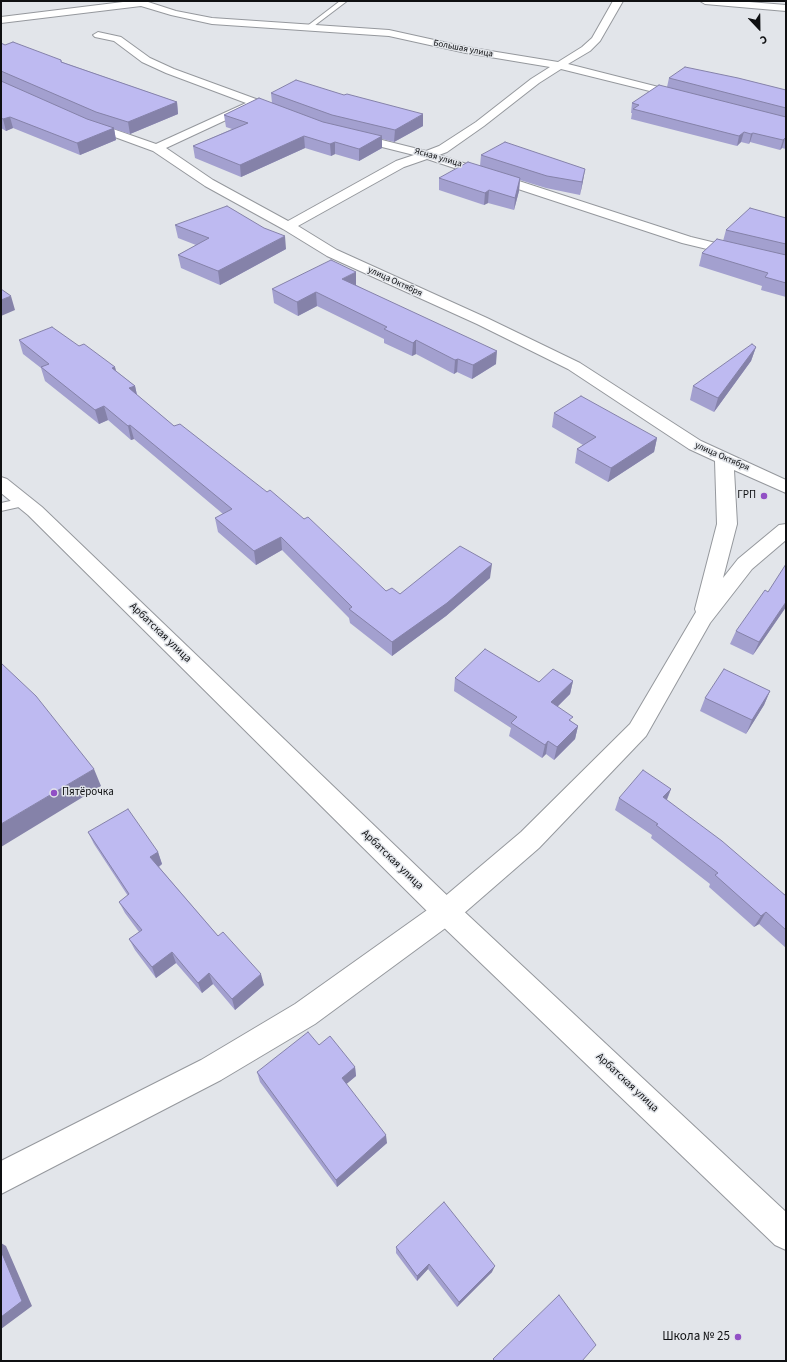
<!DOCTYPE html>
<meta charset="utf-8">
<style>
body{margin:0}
#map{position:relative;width:787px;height:1362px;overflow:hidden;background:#e2e5ea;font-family:"Source Sans 3",sans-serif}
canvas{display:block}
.frame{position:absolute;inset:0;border:2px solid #0f1012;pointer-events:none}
.north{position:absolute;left:739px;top:8px;width:40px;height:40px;-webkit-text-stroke:3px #e2e5ea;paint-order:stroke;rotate:158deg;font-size:11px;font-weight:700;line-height:16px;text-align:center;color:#0f1012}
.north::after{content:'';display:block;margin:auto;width:14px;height:18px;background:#0f1012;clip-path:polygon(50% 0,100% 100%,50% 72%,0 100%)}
</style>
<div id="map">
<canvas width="787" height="1362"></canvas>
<div class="frame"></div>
<div class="north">С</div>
</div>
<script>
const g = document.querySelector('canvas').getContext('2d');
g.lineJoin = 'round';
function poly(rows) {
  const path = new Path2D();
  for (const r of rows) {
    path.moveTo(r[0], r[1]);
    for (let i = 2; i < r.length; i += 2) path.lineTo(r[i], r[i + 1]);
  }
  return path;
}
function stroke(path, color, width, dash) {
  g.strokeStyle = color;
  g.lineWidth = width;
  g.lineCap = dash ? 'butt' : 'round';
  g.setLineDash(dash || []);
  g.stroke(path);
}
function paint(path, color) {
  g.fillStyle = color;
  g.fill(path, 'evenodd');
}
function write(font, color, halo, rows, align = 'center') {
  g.font = font + ' "Source Sans 3",sans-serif';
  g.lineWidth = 3;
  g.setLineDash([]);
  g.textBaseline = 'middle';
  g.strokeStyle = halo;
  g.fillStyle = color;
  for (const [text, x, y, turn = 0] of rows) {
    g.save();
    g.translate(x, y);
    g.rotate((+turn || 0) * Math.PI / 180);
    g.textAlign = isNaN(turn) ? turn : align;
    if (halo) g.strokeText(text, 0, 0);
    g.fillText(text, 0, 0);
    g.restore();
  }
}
const lane = poly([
 [340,1,347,1,310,29,306,29,306,27,340,1],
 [24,498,28,499,30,502,28,505,1,511,1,503,24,498]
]);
const street = poly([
 [131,1,145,1,176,11,212,18,389,30,466,47,558,62,582,47,592,38,613,1,623,1,600,41,590,51,568,64,686,94,687,96,686,98,682,99,561,69,539,83,484,126,447,152,439,155,691,237,786,260,786,268,682,243,427,159,404,167,298,226,337,250,487,318,580,363,701,441,786,480,786,493,734,470,737,524,723,578,738,559,779,525,786,524,786,540,752,569,710,623,646,736,539,848,455,921,315,1024,221,1080,1,1194,1,1161,201,1060,295,1004,437,903,521,832,630,724,696,612,695,609,717,524,715,461,689,449,568,369,477,324,327,256,283,229,205,186,153,151,82,125,80,123,86,120,90,121,156,144,246,103,166,73,142,62,114,41,95,37,93,35,98,32,121,37,150,58,174,69,286,110,288,112,282,115,256,106,166,148,213,180,288,221,396,161,414,155,350,139,348,137,350,135,354,133,426,151,439,146,476,122,531,79,550,67,466,53,389,36,212,24,171,15,141,6,1,23,1,17,131,1],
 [700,1,737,1,786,5,786,11,705,4,700,1]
]);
const secondary = poly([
 [1,477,7,479,42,507,455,903,786,1212,786,1250,775,1245,437,921,28,515,1,493,1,477]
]);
stroke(lane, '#95989d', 2);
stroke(street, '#95989d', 2);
stroke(secondary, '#95989d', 2);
paint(lane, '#fff');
paint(street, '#fff');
paint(secondary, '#fff');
paint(poly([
 [1,43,5,45,61,60,62,62,177,102,178,114,130,134,114,129,116,140,80,155,13,128,6,131,1,128,1,81,90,120,1,81],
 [669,78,786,90,786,149,782,148,780,150,750,142,749,144,741,142,737,146,631,119,632,113,631,113,632,103,667,87],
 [271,93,423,126,394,142,382,139,382,148,359,161,335,154,331,156,305,148,241,177,195,158,193,146,232,129,226,127,224,115,272,103],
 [481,155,583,181,580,195,546,188,520,180,519,191,514,210,488,203,484,205,439,190,439,178,480,166],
 [786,218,786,297,761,290,762,286,699,266,702,253,723,241,726,230],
 [175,225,286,249,220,285,181,268,178,255,196,245,178,238],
 [356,285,496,364,472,379,457,372,454,374,416,354,412,356,384,343,384,339,317,306,298,316,274,303,272,289],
 [19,340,79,346,116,371,135,386,137,395,174,426,386,591,400,594,490,578,446,616,392,656,350,623,349,618,282,550,256,565,218,532,215,518,223,514,134,439,131,440,108,420,99,424,45,381,41,368,23,354],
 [756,347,751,361,714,412,690,400,693,386],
 [554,413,657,438,654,452,608,482,575,463,577,449,583,445,552,427],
 [786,607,753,655,730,644,736,631],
 [455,678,539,682,573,681,570,694,557,707,572,722,578,726,575,739,554,760,546,754,542,758,509,736,511,728,454,691],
 [770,691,764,705,746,734,700,711,705,698],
 [671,789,667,800,786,896,786,948,759,924,754,927,709,887,710,884,651,838,652,835,615,810,619,798],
 [88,832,158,852,162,864,159,867,218,936,264,985,235,1010,213,984,202,993,176,963,156,978,135,950,129,939,139,932,125,913,119,902,128,896,94,844],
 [319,1045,355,1067,356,1076,346,1084,387,1143,337,1187,260,1082,257,1072],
 [396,1247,492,1272,457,1307,428,1269,417,1281,396,1253]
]), '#a3a0cf');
paint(poly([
 [177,102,178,114,130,134,128,122],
 [423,114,423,126,394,142,395,130],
 [10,117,13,128,6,131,3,119],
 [114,128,116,140,80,155,77,143],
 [744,132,741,142,737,146,739,136],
 [753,133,750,142,749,144,751,134],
 [304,136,305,148,241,177,240,165],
 [382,136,382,148,359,161,359,149],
 [785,138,782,148,780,150,783,140],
 [335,142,335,154,331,156,330,144],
 [585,169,583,181,580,195,582,182],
 [520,178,519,191,514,210,515,198],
 [489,190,488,203,484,205,485,193],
 [285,236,286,249,220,285,218,271],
 [356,272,356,285,343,292,342,279],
 [316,292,317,306,298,316,297,302],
 [11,296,15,310,1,316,1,300],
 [416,340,416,354,412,356,413,343],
 [756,347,751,361,714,412,718,398],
 [497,351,496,364,472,379,473,365],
 [458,359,457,372,454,374,455,360],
 [115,367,119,380,112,368],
 [135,386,138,400,129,388],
 [104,406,108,420,99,424,95,410],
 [130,425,134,439,131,440,128,426],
 [657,438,654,452,608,482,611,468],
 [281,537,282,550,256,565,254,551],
 [492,564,490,578,446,616,392,656,392,642],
 [786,602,786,607,753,655,759,642],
 [573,681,570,694,548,716,551,702],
 [770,691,764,705,746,734,752,720],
 [578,726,575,739,554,760,557,747],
 [548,741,546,754,542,758,545,745],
 [94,769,101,786,1,847,1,824],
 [671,789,666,801,663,797],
 [158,852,162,864,155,869,150,857],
 [766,912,759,924,754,927,761,916],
 [172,952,176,963,156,978,152,967],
 [209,973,213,984,202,993,198,983],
 [261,974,264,985,235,1010,232,999],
 [355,1067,356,1076,343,1087,342,1078],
 [386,1135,387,1143,337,1187,336,1180],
 [1,1243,6,1246,32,1306,1,1329],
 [429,1264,428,1269,417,1281,417,1276],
 [495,1266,492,1272,457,1307,459,1302]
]), '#8582a9');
const building = poly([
 [13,42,61,60,61,62,177,102,128,122,96,112,1,71,1,43,5,45,13,42],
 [685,67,738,78,786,90,786,108,669,78,685,67],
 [296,80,344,95,347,94,423,114,395,130,332,115,271,93,296,80],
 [1,81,87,119,114,128,77,143,10,117,3,119,1,118,1,81],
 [659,85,786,117,786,138,785,138,783,140,753,133,751,134,744,132,739,136,633,109,639,105,632,103,659,85],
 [259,98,323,122,382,136,359,149,335,142,330,144,304,136,240,165,193,146,248,123,224,115,259,98],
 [505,142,585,169,582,182,547,176,481,155,505,142],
 [468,162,520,178,515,198,489,190,485,193,439,178,468,162],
 [227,206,264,228,285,236,218,271,178,255,209,238,175,225,227,206],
 [750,208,786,218,786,244,726,230,750,208],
 [717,239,786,255,786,283,765,277,768,273,702,253,717,239],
 [331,260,356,272,342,279,497,351,473,365,458,359,455,360,416,340,413,343,384,329,387,327,316,292,297,302,272,289,331,260],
 [1,289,11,296,1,300,1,289],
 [52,327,79,346,84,344,115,367,112,368,135,386,129,388,174,426,180,424,267,492,270,490,304,519,308,517,386,591,392,588,400,594,460,546,492,564,447,603,392,642,349,609,352,607,281,537,254,551,215,518,232,509,130,425,128,426,104,406,95,410,41,367,49,364,19,340,52,327],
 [752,344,756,347,718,398,693,386,752,344],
 [581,396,657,438,611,468,577,449,596,437,554,413,581,396],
 [786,564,786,602,759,642,736,631,765,590,768,592,786,564],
 [485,649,539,682,553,669,573,681,551,702,573,717,569,720,578,726,557,747,548,741,545,745,511,723,517,717,455,678,485,649],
 [1,663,36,696,94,769,1,824,1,740,2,740,1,739,1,663],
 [724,669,770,691,752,720,705,698,724,669],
 [643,770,671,789,663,797,722,841,786,896,786,930,766,912,761,916,715,875,718,873,656,825,658,824,619,798,643,770],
 [128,809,158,852,150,857,218,936,223,932,261,974,232,999,209,973,198,983,172,952,152,967,129,939,142,930,119,902,129,894,88,832,128,809],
 [308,1032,319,1045,330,1036,355,1067,342,1078,386,1135,336,1180,257,1072,308,1032],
 [444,1202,495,1266,459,1302,429,1264,417,1276,396,1247,444,1202],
 [1,1251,22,1301,1,1317,1,1251],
 [559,1295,596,1345,582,1361,495,1361,493,1359,559,1295]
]);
paint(building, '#bebaf1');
stroke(building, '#8582a9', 1);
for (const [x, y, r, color] of [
 [764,496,4,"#9150c5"],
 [54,793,4,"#9150c5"],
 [738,1337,4,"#9150c5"]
]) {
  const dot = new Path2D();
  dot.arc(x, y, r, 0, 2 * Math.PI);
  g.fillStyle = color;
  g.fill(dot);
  stroke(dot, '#e2e5ea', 1.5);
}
write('9px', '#0f1012', '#e2e5ea', [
 ["Большая улица",463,49,11],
 ["Ясная улица",438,158,16],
 ["улица Октября",395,282,25],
 ["улица Октября",722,457,24]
]);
write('11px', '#0f1012', '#e2e5ea', [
 ["ГРП",756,496],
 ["Пятёрочка",62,793,"left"]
], 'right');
write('11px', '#0f1012', '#e2e5ea', [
 ["Арбатская улица",160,633,44],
 ["Арбатская улица",392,860,44],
 ["Арбатская улица",627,1083,43]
]);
write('13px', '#0f1012', '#e2e5ea', [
 ["Школа № 25",730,1337]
], 'right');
</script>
